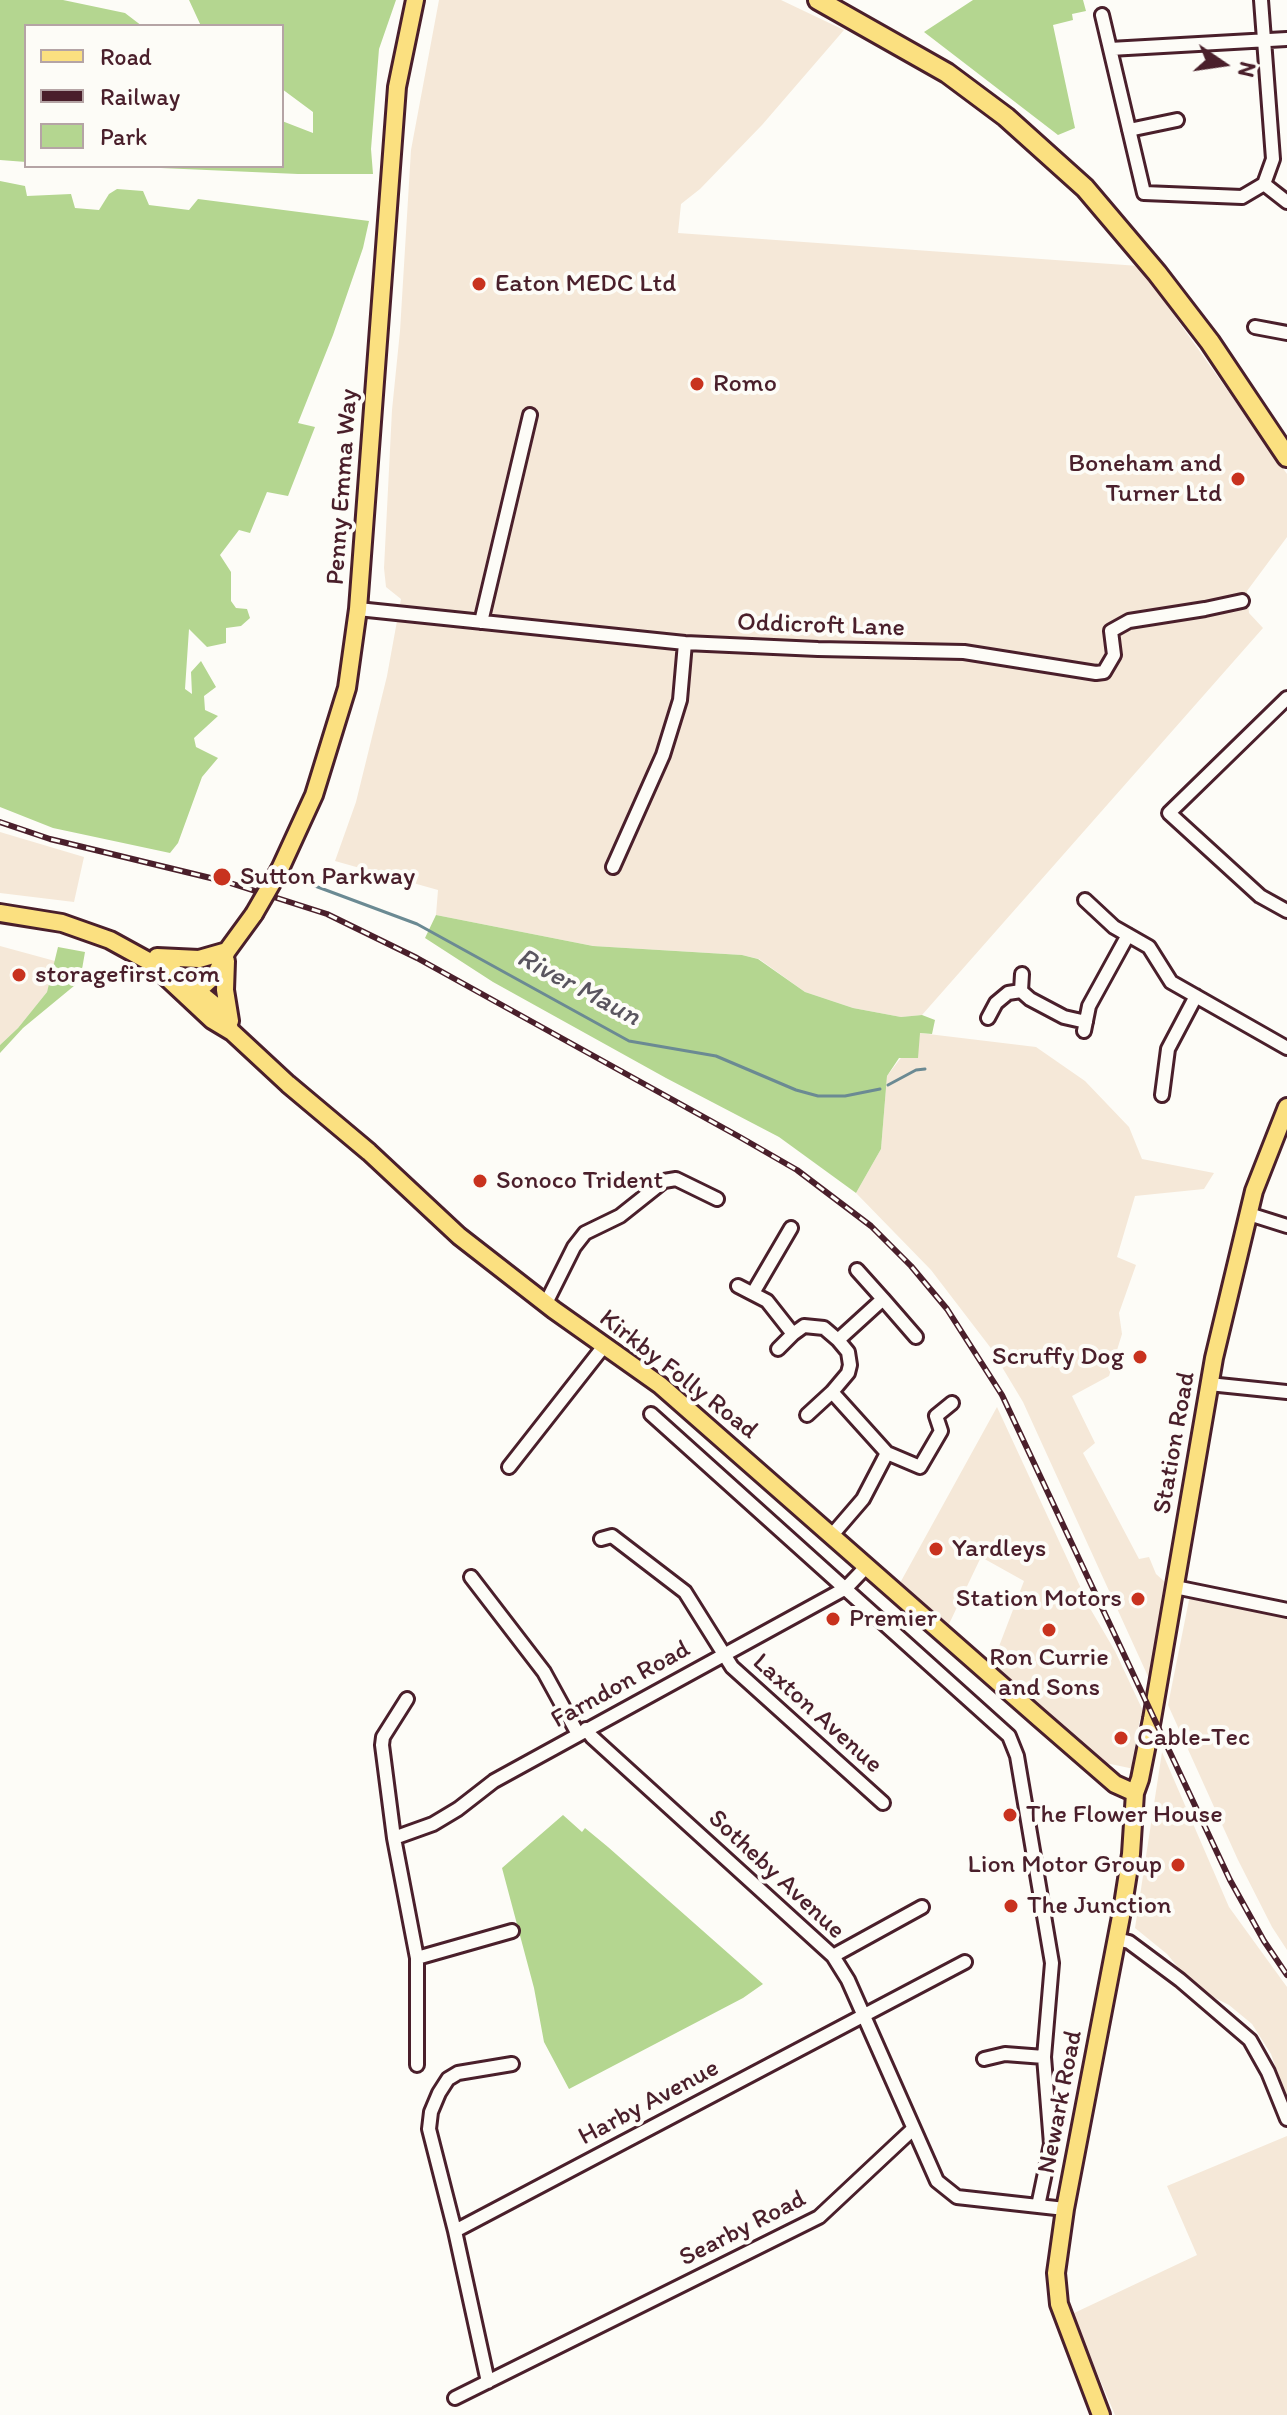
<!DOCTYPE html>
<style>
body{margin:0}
#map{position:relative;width:1287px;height:2415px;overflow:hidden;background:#fdfcf7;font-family:Itim,sans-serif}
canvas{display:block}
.legend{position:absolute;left:24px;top:24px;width:260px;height:144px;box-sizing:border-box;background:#fdfcf7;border:2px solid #b5a4a5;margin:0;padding:10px 14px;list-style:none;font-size:24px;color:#4a1f2b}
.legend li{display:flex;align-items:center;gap:16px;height:40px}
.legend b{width:40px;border:2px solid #b5a4a5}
.north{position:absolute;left:1183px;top:24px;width:80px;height:80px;-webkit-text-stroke:6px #fdfcf7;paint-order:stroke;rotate:103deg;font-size:22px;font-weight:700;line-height:32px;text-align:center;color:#4a1f2b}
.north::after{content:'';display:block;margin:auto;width:28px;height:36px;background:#4a1f2b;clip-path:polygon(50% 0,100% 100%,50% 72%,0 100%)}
</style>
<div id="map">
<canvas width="1287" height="2415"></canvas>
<ul class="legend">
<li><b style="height:10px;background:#fbe080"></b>Road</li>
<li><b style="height:10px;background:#4a1f2b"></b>Railway</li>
<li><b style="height:22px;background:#b4d690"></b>Park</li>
</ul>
<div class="north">N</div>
</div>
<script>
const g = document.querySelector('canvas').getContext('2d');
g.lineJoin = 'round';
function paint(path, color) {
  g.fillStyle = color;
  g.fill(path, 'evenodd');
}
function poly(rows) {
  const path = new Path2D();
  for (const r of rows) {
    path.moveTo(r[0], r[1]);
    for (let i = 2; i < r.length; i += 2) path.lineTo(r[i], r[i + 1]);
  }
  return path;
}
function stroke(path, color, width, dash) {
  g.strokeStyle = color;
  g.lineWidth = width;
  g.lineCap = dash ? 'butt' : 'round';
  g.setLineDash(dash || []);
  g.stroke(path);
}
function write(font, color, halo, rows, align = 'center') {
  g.font = font + ' Itim,sans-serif';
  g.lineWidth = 8;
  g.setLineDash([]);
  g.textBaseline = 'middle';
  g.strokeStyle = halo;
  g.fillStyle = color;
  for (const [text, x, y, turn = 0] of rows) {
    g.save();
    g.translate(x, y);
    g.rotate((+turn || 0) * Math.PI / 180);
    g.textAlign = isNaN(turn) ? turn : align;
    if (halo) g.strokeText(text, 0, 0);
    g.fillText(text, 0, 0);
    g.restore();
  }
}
paint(poly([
 [439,0,781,0,844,30,762,125,700,189,681,204,678,233,1139,266,1287,474,1287,537,1247,591,1249,613,1263,628,922,1015,901,1017,853,1008,805,992,759,959,742,955,593,946,436,915,438,890,335,861,356,802,387,676,401,599,386,587,384,568,392,410,400,331,411,150],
 [0,832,84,857,74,902,0,893],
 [0,946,55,961,47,992,18,1028,0,1045],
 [920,1033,1036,1047,1085,1081,1129,1127,1142,1159,1214,1173,1204,1189,1135,1196,1117,1257,1136,1265,1119,1313,1122,1334,1109,1376,1072,1396,1095,1443,1083,1453,1139,1559,1149,1557,1156,1574,1165,1582,1151,1683,1023,1402,990,1347,931,1270,856,1193,881,1149,887,1076],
 [997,1407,1091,1610,1115,1651,1144,1713,1140,1719,1132,1762,1134,1769,1101,1762,1001,1677,993,1662,1024,1581,981,1557,949,1624,900,1583],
 [1190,1595,1287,1616,1287,1950,1272,1927,1238,1860,1168,1705],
 [1162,1752,1229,1907,1287,1987,1287,2100,1271,2054,1252,2024,1229,2005,1195,1988,1167,1954,1135,1928],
 [1287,2136,1287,2415,1115,2415,1072,2314,1197,2255,1167,2186]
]), '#f5e8d8');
paint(poly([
 [0,0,63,0,125,13,142,26,26,26,26,162,0,160],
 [189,0,396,0,379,49,371,149,373,174,298,174,115,166,282,166,282,121,313,133,313,112,282,89,282,26,201,26],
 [973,0,1083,0,1086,11,1072,14,1073,20,1053,25,1075,128,1058,135,924,32],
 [0,181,25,186,27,196,71,194,75,208,99,210,109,194,117,189,143,191,149,205,189,210,198,199,369,221,363,248,333,335,298,423,315,427,288,496,267,492,250,533,239,530,220,555,231,572,231,601,236,608,247,609,250,618,241,626,226,628,226,643,207,647,189,629,185,689,192,694,191,672,201,661,216,687,204,696,205,710,218,716,194,738,196,747,218,758,202,777,178,843,170,853,53,828,0,807],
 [436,915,593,946,742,955,758,959,805,992,853,1008,901,1017,922,1015,935,1020,932,1034,920,1033,918,1058,899,1058,887,1076,881,1149,856,1193,779,1137,666,1078,493,982,425,938],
 [58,947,85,952,80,981,23,1028,0,1053,0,1045,18,1028,47,992],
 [563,1815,582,1832,585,1828,608,1847,763,1984,743,1998,569,2089,544,2042,534,1988,502,1868]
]), '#b4d690');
stroke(poly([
 [315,886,417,924,629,1041,716,1056,796,1090,818,1096,845,1096,880,1089],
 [888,1085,916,1070,925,1069]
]), '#6b8a93', 3);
const minor = poly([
 [1102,15,1144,193,1242,197,1264,184,1273,159,1261,0],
 [1110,49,1287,39],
 [1129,130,1177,120],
 [1264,184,1287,202],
 [1255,327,1287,333],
 [358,609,685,643,818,649,964,652,1096,673,1104,672,1114,655,1111,631,1129,621,1205,609,1242,601],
 [481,622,530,415],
 [1287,698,1169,813,1260,896,1287,911],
 [613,867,663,755,680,700,685,643],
 [1085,900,1114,927,1149,947,1171,982,1287,1048],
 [1021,991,1022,974],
 [988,1018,996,1003,1008,993,1021,991,1030,999,1064,1017,1086,1022],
 [1084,1031,1089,1006,1128,935],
 [1162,1095,1168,1049,1196,996],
 [1249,1214,1287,1226],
 [857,1270,883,1299],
 [738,1286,767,1301,793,1334,804,1326,824,1328,838,1340,848,1352,850,1365,848,1373,832,1392,887,1453],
 [753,1293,791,1228],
 [546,1303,574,1247,585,1233,620,1216,664,1181,676,1179,717,1199],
 [838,1340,883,1299,916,1337],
 [778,1349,793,1334],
 [1209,1384,1287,1392],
 [651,1414,1009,1736,1017,1756,1052,1963,1044,2057,1051,2144,1038,2206],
 [807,1415,832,1392],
 [509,1467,604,1346],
 [832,1535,863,1499,887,1453,920,1467,941,1431,936,1416,952,1403],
 [601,1539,612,1536,685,1592,732,1667,883,1803],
 [471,1577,544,1672,578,1734],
 [1175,1587,1287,1610],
 [407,1699,383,1737,382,1745,394,1838,417,1958,417,2065],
 [586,1729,592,1737,833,1956,848,1980,937,2181,957,2197,1065,2209],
 [394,1838,433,1824,458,1809,494,1781,846,1588,867,1566],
 [1116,1939,1129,1942,1180,1980,1250,2040,1268,2072,1287,2119],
 [833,1956,922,1907],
 [417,1958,512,1931],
 [984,2059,1005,2054,1044,2057],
 [455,2231,965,1962],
 [488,2382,455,2231,429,2129,431,2112,439,2093,448,2079,458,2073,512,2064],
 [455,2398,819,2217,913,2129]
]);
const major = poly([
 [280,869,314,795,347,688,358,609,397,87,415,0],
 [0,913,62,923,110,940,150,962,170,969,218,1008,230,1029],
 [157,957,199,959,227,951],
 [226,961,225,990,230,1021],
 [150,962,212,1020,232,1032,288,1084,369,1152,459,1236,554,1310,660,1385,1039,1718,1115,1784,1135,1793],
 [192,996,216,974,227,951,254,914],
 [1101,2415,1059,2304,1056,2273,1065,2209,1122,1911,1131,1854,1135,1793,1140,1779,1152,1719,1214,1358,1254,1191,1287,1107]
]);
const highway = poly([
 [818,0,947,73,1006,117,1085,188,1157,273,1210,342,1287,457]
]);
stroke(minor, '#4a1f2b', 18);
stroke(major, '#4a1f2b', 22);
stroke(highway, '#4a1f2b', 24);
stroke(minor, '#fdfcf7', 12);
stroke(major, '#fbe080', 16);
stroke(highway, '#fbe080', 18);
const rail = poly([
 [0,822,50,839,227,882,327,914,417,958,738,1136,797,1170,871,1226,911,1266,947,1309,1002,1395,1230,1880,1264,1941,1287,1975]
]);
stroke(rail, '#4a1f2b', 6);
stroke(rail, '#fdfcf7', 3, [9]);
const majorBridge = poly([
 [254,914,280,869]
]);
stroke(majorBridge, '#4a1f2b', 22, []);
stroke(majorBridge, '#fbe080', 16);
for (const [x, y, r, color] of [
 [479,284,8,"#c8321e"],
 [697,384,8,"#c8321e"],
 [1238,479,8,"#c8321e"],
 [222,877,10,"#c8321e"],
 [19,975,8,"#c8321e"],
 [480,1181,8,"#c8321e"],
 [1140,1357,8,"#c8321e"],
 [936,1549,8,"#c8321e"],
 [1138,1599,8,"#c8321e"],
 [833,1619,8,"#c8321e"],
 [1049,1630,8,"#c8321e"],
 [1121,1738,8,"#c8321e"],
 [1010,1815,8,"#c8321e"],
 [1178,1865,8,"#c8321e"],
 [1011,1906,8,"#c8321e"]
]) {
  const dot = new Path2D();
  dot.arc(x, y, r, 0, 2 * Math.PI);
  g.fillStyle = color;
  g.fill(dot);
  stroke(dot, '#fdfcf7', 3);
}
write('26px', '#4a1f2b', '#fdfcf7', [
 ["Eaton MEDC Ltd",495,284],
 ["Romo",713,384],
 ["Boneham and",1222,464,"right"],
 ["Turner Ltd",1222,494,"right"],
 ["Sutton Parkway",240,877],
 ["storagefirst.com",35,975],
 ["Sonoco Trident",496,1181],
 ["Scruffy Dog",1124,1357,"right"],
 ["Yardleys",952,1549],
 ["Station Motors",1122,1599,"right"],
 ["Premier",849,1619],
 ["Ron Currie",1049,1658,"center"],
 ["and Sons",1049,1688,"center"],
 ["Cable-Tec",1137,1738],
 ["The Flower House",1026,1815],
 ["Lion Motor Group",1162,1865,"right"],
 ["The Junction",1027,1906]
], 'left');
write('26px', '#4a1f2b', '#fdfcf7', [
 ["Penny Emma Way",343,487,-86],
 ["Oddicroft Lane",821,626,2],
 ["Kirkby Folly Road",678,1375,38],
 ["Station Road",1175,1443,-80],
 ["Farndon Road",621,1685,-29],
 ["Laxton Avenue",817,1714,42],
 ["Sotheby Avenue",776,1875,43],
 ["Newark Road",1061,2102,-79],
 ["Harby Avenue",649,2103,-28],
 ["Searby Road",743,2229,-27]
]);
write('italic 28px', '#5a555f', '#fdfcf7', [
 ["River Maun",578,988,28]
]);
</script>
